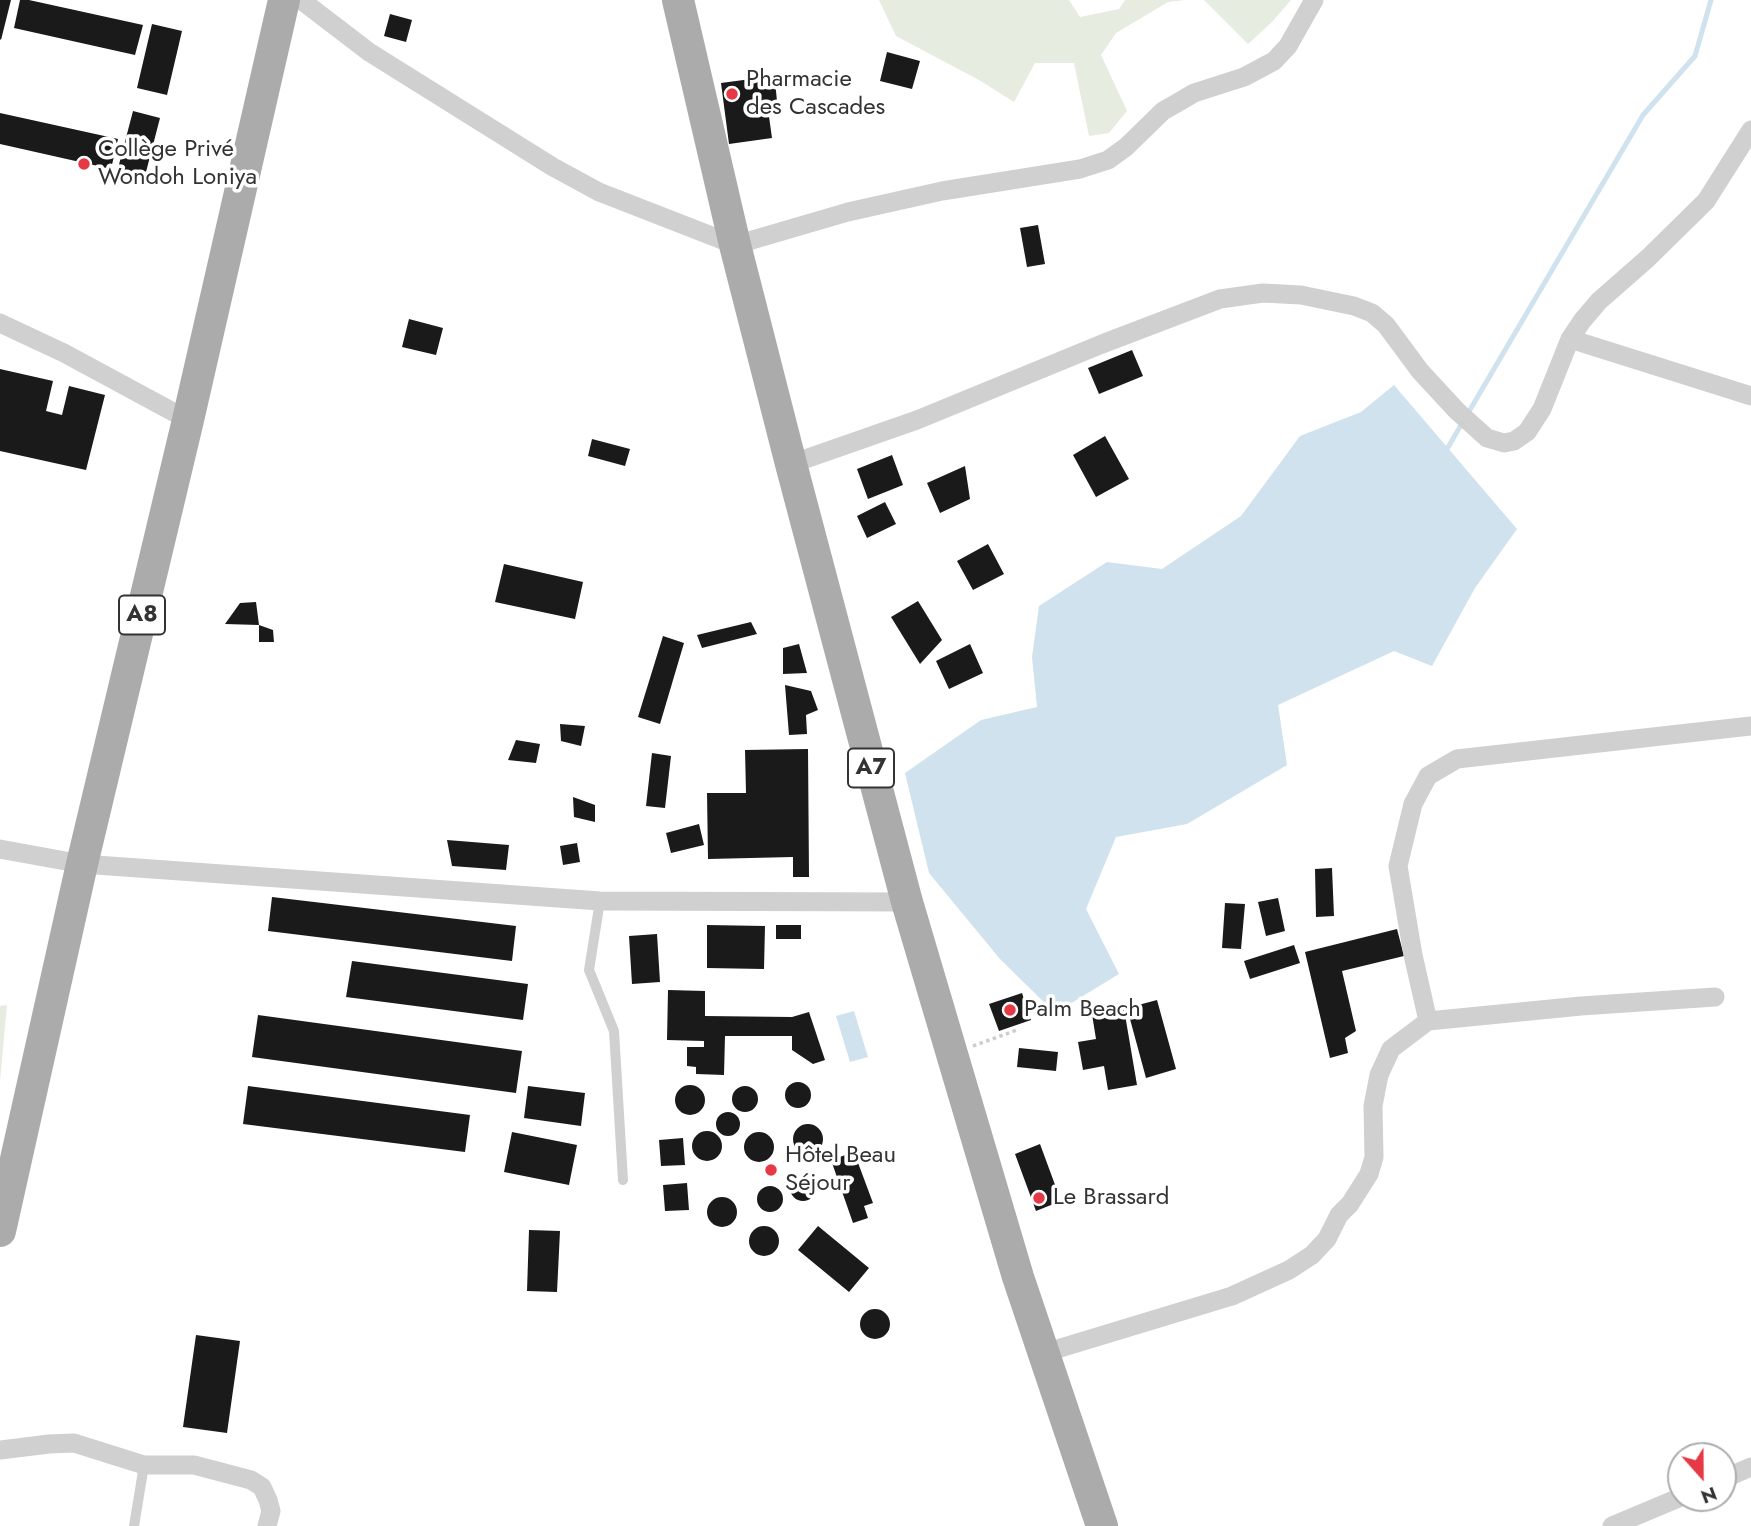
<!DOCTYPE html>
<meta charset="utf-8">
<style>
body{margin:0}
#map{position:relative;width:1751px;height:1526px;overflow:hidden;background:#fff;font-family:Jost,sans-serif}
canvas{display:block}
.north{position:absolute;left:1667px;top:1442px;width:70px;height:70px;box-sizing:border-box;background:#fff;border:2px solid #adadad;border-radius:50%;rotate:159deg;font-size:19px;font-weight:700;line-height:28px;text-align:center;color:#333}
.north::after{content:'';display:block;margin:auto;width:24px;height:32px;background:#e63946;clip-path:polygon(50% 0,100% 100%,50% 72%,0 100%)}
</style>
<div id="map">
<canvas width="1751" height="1526"></canvas>
<div class="north">N</div>
</div>
<script>
const g = document.querySelector('canvas').getContext('2d');
g.lineJoin = 'round';
function paint(path, color) {
  g.fillStyle = color;
  g.fill(path, 'evenodd');
}
function poly(rows) {
  const path = new Path2D();
  for (const r of rows) {
    if (r.length === 3) {
      path.moveTo(r[0] + r[2], r[1]);
      path.arc(r[0], r[1], r[2], 0, 2 * Math.PI);
      continue;
    }
    path.moveTo(r[0], r[1]);
    for (let i = 2; i < r.length; i += 2) path.lineTo(r[i], r[i + 1]);
  }
  return path;
}
function stroke(path, color, width, dash) {
  g.strokeStyle = color;
  g.lineWidth = width;
  g.lineCap = dash ? 'butt' : 'round';
  g.setLineDash(dash || []);
  g.stroke(path);
}
function write(font, color, halo, rows, align = 'center') {
  g.font = font + ' Jost,sans-serif';
  g.lineWidth = 7;
  g.setLineDash([]);
  g.textBaseline = 'middle';
  g.strokeStyle = halo;
  g.fillStyle = color;
  for (const [text, x, y, turn = 0] of rows) {
    g.save();
    g.translate(x, y);
    g.rotate((+turn || 0) * Math.PI / 180);
    g.textAlign = isNaN(turn) ? turn : align;
    if (halo) g.strokeText(text, 0, 0);
    g.fillText(text, 0, 0);
    g.restore();
  }
}
paint(poly([
 [879,0,1069,0,1080,17,1119,9,1125,0,1185,0,1168,2,1116,33,1101,55,1127,111,1109,133,1089,136,1074,63,1035,63,1014,102,979,80,896,36],
 [1204,0,1291,0,1272,22,1248,44],
 [7,1005,0,1081,0,1082,0,1006]
]), '#e6ecdf');
paint(poly([
 [1394,385,1517,529,1475,588,1432,666,1394,651,1278,705,1287,765,1187,824,1116,837,1086,909,1119,974,1055,1013,1000,959,929,873,905,773,981,720,1037,707,1032,657,1039,606,1107,562,1162,569,1241,516,1300,436,1361,412],
 [854,1011,868,1057,850,1062,836,1016]
]), '#cfe2ee');
stroke(poly([
 [1447,449,1643,115,1695,56,1711,0]
]), '#cfe2ee', 5);
paint(poly([
 [0,0,11,0,1,40,0,39],
 [20,0,29,0,143,25,135,55,14,28],
 [390,14,412,20,406,42,384,36],
 [152,24,182,31,167,95,137,88],
 [887,52,920,61,912,89,880,81],
 [766,77,767,82,775,81,777,101,767,102,772,138,729,144,721,83],
 [133,111,160,118,146,172,150,174,148,184,116,176],
 [0,113,118,139,111,169,0,144],
 [1038,225,1045,264,1027,267,1020,228],
 [409,319,443,328,436,355,402,347],
 [1132,350,1143,376,1099,394,1088,368],
 [0,369,53,381,46,411,62,415,69,386,105,395,86,470,0,451],
 [1105,436,1129,479,1096,497,1073,455],
 [592,439,630,449,625,466,588,456],
 [892,455,903,485,868,499,857,469],
 [965,466,970,499,940,513,927,483],
 [885,502,896,524,867,538,857,516],
 [988,544,1004,574,973,590,957,561],
 [504,564,583,582,575,619,495,602],
 [918,601,942,640,920,664,891,617],
 [256,602,259,625,225,624,240,603],
 [751,622,757,634,702,648,697,635],
 [259,625,273,630,274,642,259,642],
 [663,636,684,643,660,724,638,717],
 [799,644,807,673,783,674,783,648],
 [970,644,983,673,949,689,936,661],
 [785,685,811,691,818,710,806,715,807,734,789,735],
 [560,724,585,726,581,746,561,741],
 [516,740,540,744,536,763,508,760],
 [808,749,809,877,793,877,793,857,708,859,707,793,746,793,745,750],
 [652,753,671,756,665,808,646,806],
 [573,797,595,805,595,822,574,817],
 [699,824,704,845,671,853,666,833],
 [447,840,509,845,506,870,452,866],
 [577,843,580,862,563,865,560,846],
 [1332,868,1334,916,1316,917,1315,869],
 [272,897,516,926,512,961,268,931],
 [1278,898,1285,931,1266,936,1258,902],
 [1225,903,1245,904,1241,949,1222,948],
 [707,925,765,926,764,969,707,968],
 [776,925,801,925,801,939,776,939],
 [1397,929,1404,956,1342,971,1356,1031,1345,1038,1348,1053,1330,1058,1305,952],
 [657,934,660,982,632,984,629,936],
 [1294,945,1300,963,1250,979,1244,961],
 [352,961,528,984,523,1020,346,997],
 [668,990,705,991,705,1016,792,1017,809,1012,825,1060,813,1064,792,1050,792,1036,725,1036,724,1075,696,1074,696,1067,687,1066,687,1047,704,1047,704,1041,667,1040],
 [1022,993,1031,1020,999,1031,989,1004],
 [1157,1000,1176,1069,1146,1078,1127,1008],
 [1123,1003,1137,1085,1108,1090,1104,1066,1083,1070,1078,1042,1096,1039,1091,1008],
 [258,1015,522,1051,516,1093,252,1057],
 [1019,1048,1058,1052,1056,1071,1017,1067],
 [798,1095,13],
 [690,1100,15],
 [745,1099,13],
 [248,1086,470,1115,465,1152,243,1124],
 [528,1086,585,1093,581,1126,524,1118],
 [728,1124,12],
 [808,1139,15],
 [707,1146,15],
 [512,1132,577,1145,569,1185,504,1172],
 [759,1147,15],
 [683,1138,685,1165,661,1166,659,1140],
 [1040,1144,1061,1201,1036,1211,1015,1154],
 [854,1152,873,1203,864,1206,868,1218,853,1223,831,1160],
 [803,1188,13],
 [687,1183,689,1210,665,1211,663,1185],
 [770,1199,13],
 [722,1212,15],
 [818,1226,869,1268,849,1292,798,1250],
 [764,1241,15],
 [529,1230,560,1231,557,1292,527,1291],
 [875,1324,15],
 [196,1335,240,1341,227,1433,183,1427]
]), '#1a1a1a');
stroke(poly([
 [973,1046,1017,1030]
]), '#cdcdcd', 3.5, [3.5, 3.5]);
stroke(poly([
 [600,901,589,970,614,1031,623,1180],
 [134,1526,144,1465]
]), '#d0d0d0', 10);
stroke(poly([
 [301,0,369,52,553,167,599,192,735,245,848,212,942,191,1080,169,1108,160,1126,147,1163,111,1177,103,1194,93,1244,77,1274,61,1288,46,1314,0],
 [0,323,64,353,188,420],
 [1570,339,1751,396],
 [791,464,917,420,1102,344,1220,299,1263,293,1301,295,1354,306,1372,313,1386,325,1420,371,1457,411,1487,438,1504,443,1514,441,1527,432,1542,409,1570,339,1582,321,1599,301,1648,258,1706,201,1751,130],
 [0,849,82,864,600,901,907,902],
 [1428,1021,1413,955,1398,866,1413,804,1428,776,1457,759,1751,726],
 [1044,1353,1232,1296,1289,1270,1312,1255,1327,1239,1339,1215,1350,1204,1369,1174,1374,1157,1373,1106,1379,1075,1391,1049,1428,1021,1581,1006,1715,997],
 [0,1450,49,1444,74,1443,144,1465,194,1465,251,1480,262,1487,268,1500,271,1511,267,1526],
 [1723,1479,1751,1467],
 [1612,1526,1681,1497]
]), '#d0d0d0', 19);
stroke(poly([
 [678,0,735,245,791,464,907,902,1018,1277,1102,1526],
 [0,1231,82,864,188,420,284,0]
]), '#ababab', 32);
for (const [x, y, r, color] of [
 [732,94,7,"#e63946"],
 [84,164,7,"#e63946"],
 [1010,1010,7,"#e63946"],
 [771,1170,7,"#e63946"],
 [1039,1198,7,"#e63946"]
]) {
  const dot = new Path2D();
  dot.arc(x, y, r, 0, 2 * Math.PI);
  g.fillStyle = color;
  g.fill(dot);
  stroke(dot, '#fff', 2.5);
}
for (const [x, y, w] of [
 [142,615,46],
 [871,768,46]
]) {
  const box = new Path2D();
  box.roundRect(x - w / 2, y - 19.5, w, 39, 5);
  g.fillStyle = '#fff';
  g.fill(box);
  stroke(box, '#333', 2);
}
write('bold 23px', '#333', null, [
 ["A8",142,615],
 ["A7",871,768]
]);
write('24px', '#333', '#fff', [
 ["Pharmacie",746,80],
 ["des Cascades",746,108],
 ["Collège Privé",98,150],
 ["Wondoh Loniya",98,178],
 ["Palm Beach",1024,1010],
 ["Hôtel Beau",785,1156],
 ["Séjour",785,1184],
 ["Le Brassard",1053,1198]
], 'left');
</script>
